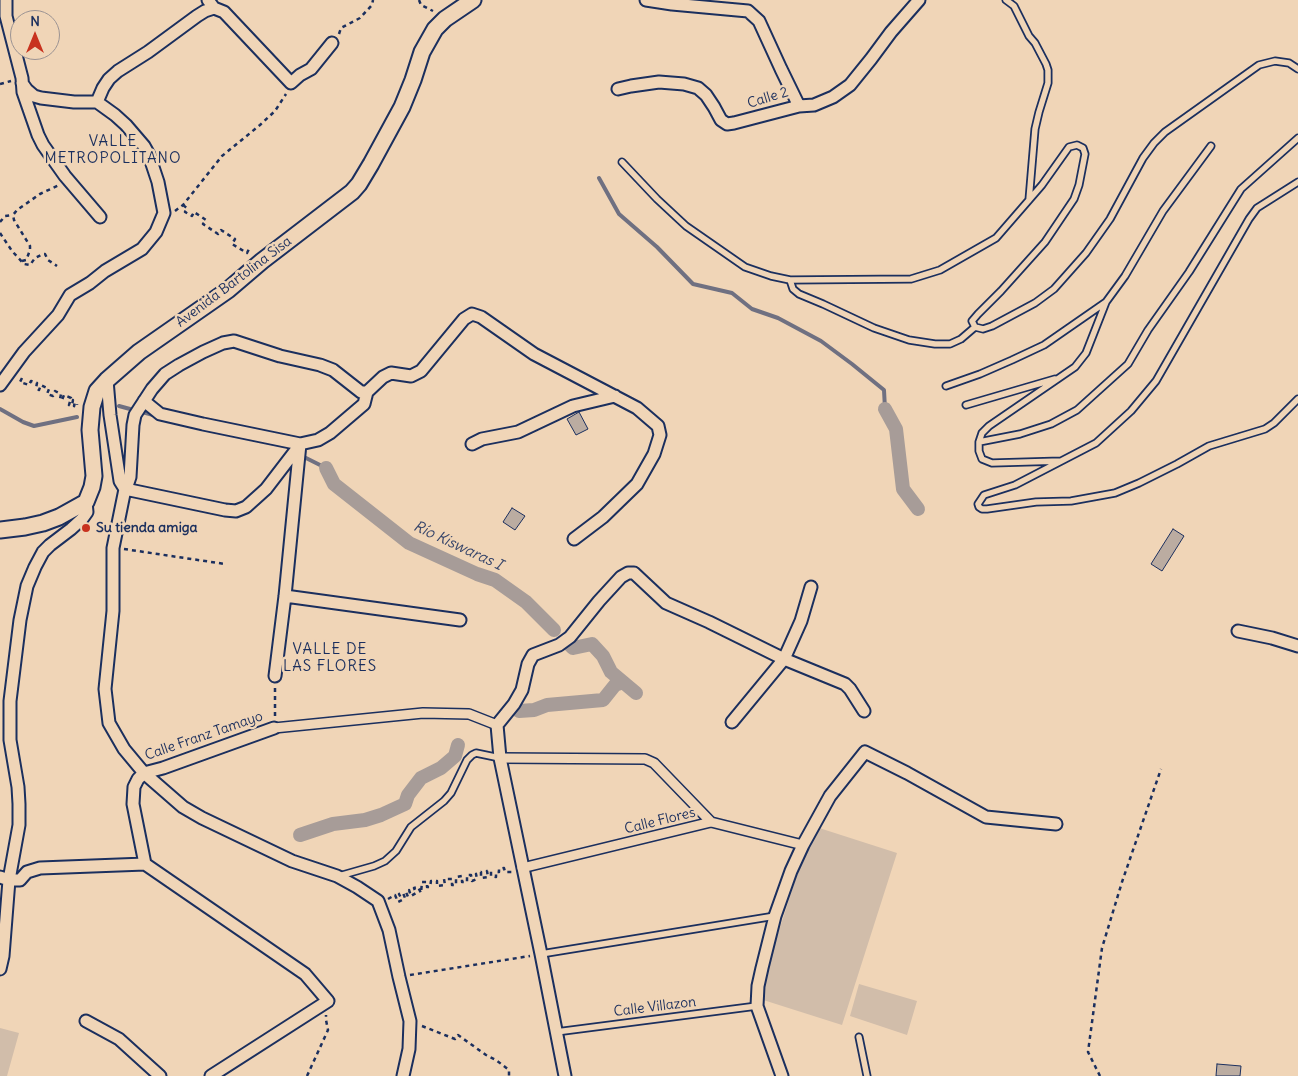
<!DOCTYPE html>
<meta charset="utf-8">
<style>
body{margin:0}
#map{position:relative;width:1298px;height:1076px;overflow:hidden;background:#f0d5b7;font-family:Delius,sans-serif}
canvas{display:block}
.north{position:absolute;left:10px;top:10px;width:50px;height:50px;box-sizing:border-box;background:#f0d5b7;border:1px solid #9b9393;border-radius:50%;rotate:0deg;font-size:14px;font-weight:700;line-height:20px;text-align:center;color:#1b2f5e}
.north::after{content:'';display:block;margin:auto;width:18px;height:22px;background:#c8321e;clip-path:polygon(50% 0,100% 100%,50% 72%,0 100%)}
</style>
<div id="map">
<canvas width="1298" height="1076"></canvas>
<div class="north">N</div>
</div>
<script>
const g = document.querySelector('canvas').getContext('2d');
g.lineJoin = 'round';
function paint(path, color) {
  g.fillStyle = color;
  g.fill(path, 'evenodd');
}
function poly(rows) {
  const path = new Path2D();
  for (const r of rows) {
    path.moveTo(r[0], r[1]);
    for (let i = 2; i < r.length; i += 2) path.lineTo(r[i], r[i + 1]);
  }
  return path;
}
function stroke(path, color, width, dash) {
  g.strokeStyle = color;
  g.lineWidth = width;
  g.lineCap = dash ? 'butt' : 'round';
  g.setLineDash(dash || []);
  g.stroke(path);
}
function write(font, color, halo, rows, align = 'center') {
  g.font = font + ' Delius,sans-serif';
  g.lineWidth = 5;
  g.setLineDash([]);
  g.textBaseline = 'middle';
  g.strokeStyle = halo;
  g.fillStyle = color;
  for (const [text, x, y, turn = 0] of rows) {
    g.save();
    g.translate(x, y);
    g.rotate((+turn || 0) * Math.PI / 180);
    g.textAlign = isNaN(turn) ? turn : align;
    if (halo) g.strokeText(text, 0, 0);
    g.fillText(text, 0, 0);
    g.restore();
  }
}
paint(poly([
 [813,826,897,853,842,1025,757,998],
 [859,984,917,1001,907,1035,850,1016],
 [0,1028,19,1033,7,1076,0,1076]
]), '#d1bdaa');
stroke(poly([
 [599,178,619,214,657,247,693,284,732,293,752,309,778,318,821,341,852,364,884,390,885,409],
 [119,406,130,409],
 [0,409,23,422,34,426,77,417],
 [142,412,157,416],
 [304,457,326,468]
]), '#6f7081', 4);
stroke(poly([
 [885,409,896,429,903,489,918,509],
 [326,468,334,484,409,543,477,574,495,580,526,602,554,630],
 [570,645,573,648,592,644,603,656,611,672,636,693],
 [519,711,534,710,547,705,603,700,615,685,623,682],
 [300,835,333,824,365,820,381,815,405,804,408,795,421,778,441,768,455,756,458,745]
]), '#a79c98', 14);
const building = poly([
 [579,412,588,429,576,435,567,419,579,412],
 [512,508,525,516,515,530,503,522,512,508],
 [1173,529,1184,536,1162,571,1151,564,1173,529],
 [1217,1064,1241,1066,1240,1076,1216,1076,1217,1064]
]);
paint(building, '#bbaca1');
stroke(building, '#1b2f5e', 1);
const service = poly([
 [1006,0,1014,6,1029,36,1035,43,1046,64,1048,70,1048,83,1039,112,1035,129,1029,200],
 [622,162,657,199,686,226,745,267,771,276,790,280,911,279,940,270,996,238,1042,185,1069,147,1077,145,1083,148,1085,154,1079,185,1074,199,1045,242,1001,291,978,314,972,321,975,327],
 [1298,182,1257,208,1249,219,1156,381,1131,411,1096,443,1015,485,984,495,978,504,979,507,982,509,987,509,1036,502,1071,501,1115,493,1139,483,1177,464,1209,446,1265,429,1274,423,1298,399],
 [790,280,793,289,799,294,823,304,874,328,909,340,935,344,950,344,961,339,975,327],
 [975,327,983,329,992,326,1035,303,1054,289,1086,253,1110,219,1143,158,1154,143,1165,132,1259,65,1275,61,1289,63,1298,69],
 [946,386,980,374,1012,360,1044,345,1106,302],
 [966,405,1055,379],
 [979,442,1020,434,1051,424,1077,410,1128,364,1148,330,1189,272,1241,189,1298,138],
 [1061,461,992,463,982,459,979,451,979,442,982,433,989,426,1075,367,1086,353,1106,302,1125,276,1163,211,1211,146],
 [339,876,374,866,385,861,396,851,411,827,444,801,451,793,467,760,472,755,476,753,500,758],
 [541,954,775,916],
 [556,1032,757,1006],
 [859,1037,867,1076]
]);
const pedestrian = poly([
 [274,728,423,713,469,714,497,725],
 [500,758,645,759,654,763,711,822],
 [522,868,711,822,803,845]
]);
const minor = poly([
 [6,0,6,16,22,78,23,92,38,135,43,145,65,176,100,217],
 [208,0,214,8,224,12,291,83,300,75,311,69,332,43],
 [646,0,672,4,748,11,759,21,781,69,799,106],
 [618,89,631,86,659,82,684,84,698,88,706,95,714,107,721,120,727,124,734,123,799,106,814,105,833,97,850,85,871,59,891,32,919,0],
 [97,102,103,88,109,79,118,71,148,52,197,16,205,11,214,8],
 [107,380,110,415,120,481,125,489,113,548,113,611,105,689,109,723,124,749,144,773,183,807,202,818,292,861,337,876,357,887,378,901,389,930,399,977,410,1021,409,1049,403,1076],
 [0,385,24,352,58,315,70,295,90,283,105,271,142,249,156,232,164,213,158,182,149,155,144,146,126,125,115,115,97,102,74,102,41,98,34,96,27,90,22,83],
 [144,401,160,414,203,424,300,444,318,440,330,433,364,404,367,392],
 [472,444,482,439,518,432,573,406,615,396],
 [125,489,128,483,130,477,133,425,135,415,152,389,165,374,179,365,203,352,223,343,234,341,280,356,320,365,333,370,361,392,367,392,383,377,391,373,411,376,421,371,464,319,472,314,481,317,534,354,637,408,658,426,660,435,654,454,637,484,603,517,574,539],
 [125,489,225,510,236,511,246,507,266,489,299,446],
 [285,596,460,620],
 [1238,631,1272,638,1298,646],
 [275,676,285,596,300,444],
 [732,722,784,659,801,621,811,587],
 [145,864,133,804,134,787,138,779,144,773,163,768,274,728],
 [0,877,9,880,20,880,27,872,40,868,145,864,305,974,328,1001,211,1076],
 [0,969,3,956,9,880,19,825,19,804,18,787,10,740,10,701,20,620,27,586,35,567,43,552,50,545,71,529,82,519,87,512,86,502],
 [86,1021,119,1039,160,1076],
 [565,1076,541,954,500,758,497,725,514,704,522,690,528,664,533,655,559,645,570,637,599,601,621,577,628,573,634,573,666,603,709,622,784,659,845,684,850,689,864,711],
 [782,1076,757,1006,758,986,762,968,775,916,791,871,803,845,830,796,865,752,907,773,986,817,1056,824]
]);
const tertiary = poly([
 [0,530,25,527,43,523,59,517,86,502,92,487,94,476,90,430,92,407,97,391,107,380,139,352,228,290,262,261,352,192,359,184,371,164,402,107,413,80,422,52,435,29,445,19,473,0]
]);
stroke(service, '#1b2f5e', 9);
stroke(pedestrian, '#1b2f5e', 12);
stroke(minor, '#1b2f5e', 15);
stroke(tertiary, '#1b2f5e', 19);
stroke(poly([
 [419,0,421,5,433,11],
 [339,34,341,28,360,18,372,5,373,0],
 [0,84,11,81],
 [183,205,187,208,185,212,192,216,194,212,206,220,203,224,218,234,221,230,235,239,232,244,247,253,249,249,251,251],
 [175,211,183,205,222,156,260,125,275,111,286,94],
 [0,222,5,216,13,215],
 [0,233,12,251,24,264,30,265,35,258,43,254,45,254,48,260,57,266],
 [22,261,26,260,27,258,30,250,30,246,14,220,13,215,17,210,40,194,59,185],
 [22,378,20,382,29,385,31,381,37,383,36,388,39,390,41,385,49,389,47,394,53,396,55,391,61,394,60,399,62,400,64,395,71,398,69,405,72,405,73,400,75,401,74,406,77,407,77,404],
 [124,549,225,564],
 [275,716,275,687],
 [388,899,395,895,398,902,402,900,399,894,403,893,405,898,408,897,406,892,409,890,411,896,416,893,414,888,418,887,421,893,422,882,427,882,427,887,430,887,431,881,437,881,437,886,445,885,444,879,452,879,452,885,456,885,456,877,462,876,462,882,467,882,467,875,471,875,472,881,477,879,476,874,481,872,481,878,488,877,487,871,491,871,491,876,496,877,496,872,499,872,499,869,504,868,505,872,512,872],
 [410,975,530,956],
 [422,1026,455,1039,458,1035,486,1055,496,1060,509,1070,509,1076],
 [307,1076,328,1030,326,1020,326,1015],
 [1100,1076,1088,1052,1102,948,1122,882,1161,769]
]), '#1b2f5e', 2.5, [4, 4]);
stroke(service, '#f0d5b7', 5.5);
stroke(pedestrian, '#f0d5b7', 9);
stroke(minor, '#f0d5b7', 11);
stroke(tertiary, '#f0d5b7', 15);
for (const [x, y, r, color] of [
 [86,528,5,"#c8321e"]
]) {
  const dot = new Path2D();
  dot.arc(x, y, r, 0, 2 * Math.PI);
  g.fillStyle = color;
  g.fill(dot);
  stroke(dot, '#f0d5b7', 2);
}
write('14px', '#1b2f5e', '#f0d5b7', [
 ["Calle 2",768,98,-17],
 ["Avenida Bartolina Sisa",234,282,-37],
 ["Calle Franz Tamayo",204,736,-19],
 ["Calle Flores",660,821,-14],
 ["Calle Villazon",655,1007,-7]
]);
write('bold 14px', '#1b2f5e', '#f0d5b7', [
 ["Su tienda amiga",96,528]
], 'left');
g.letterSpacing = '1px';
write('15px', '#1b2f5e', '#f0d5b7', [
 ["VALLE",113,142],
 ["METROPOLITANO",113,159],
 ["VALLE DE",330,650],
 ["LAS FLORES",330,667]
]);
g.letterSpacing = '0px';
write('italic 15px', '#37456a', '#f0d5b7', [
 ["Río Kiswaras I",458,546,25]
]);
</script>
